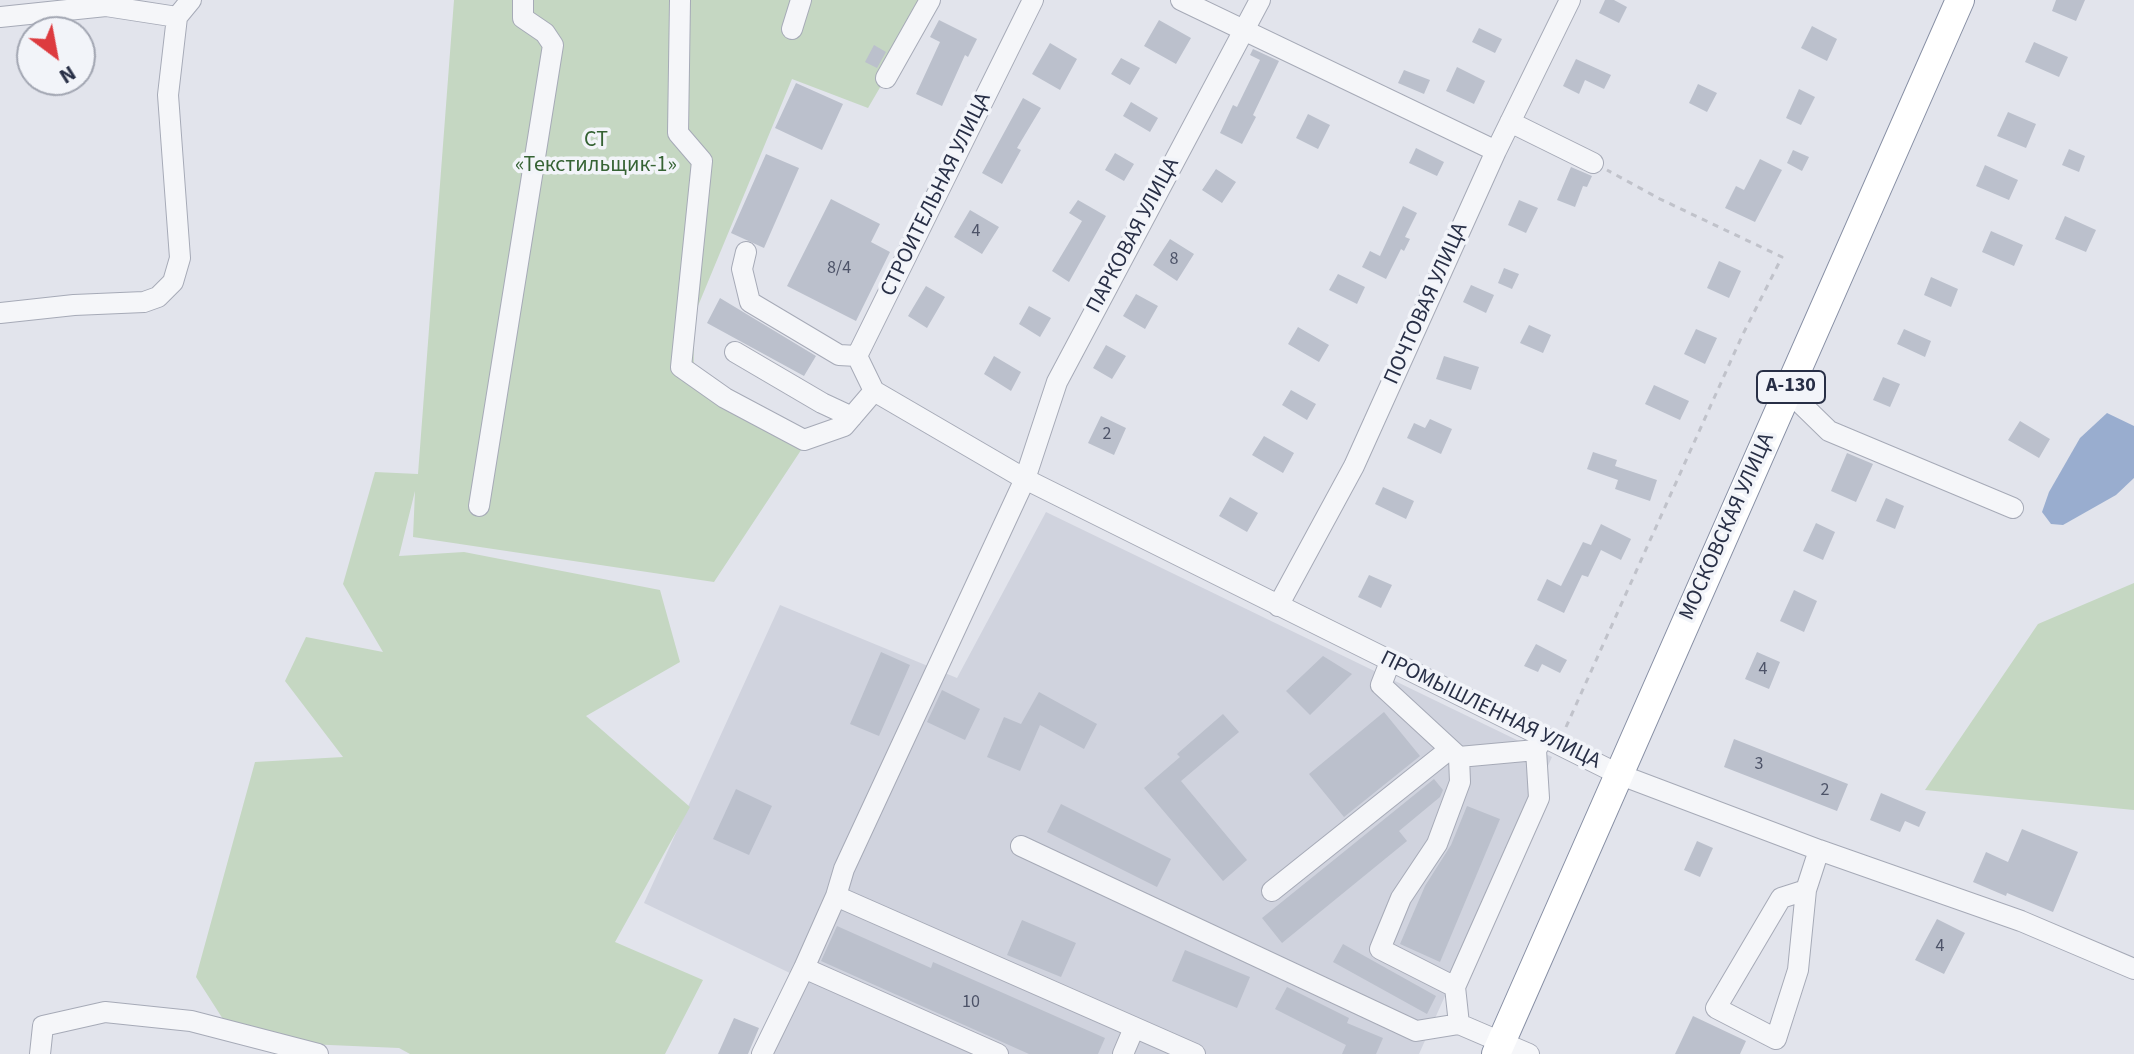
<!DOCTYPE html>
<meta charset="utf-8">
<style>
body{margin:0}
#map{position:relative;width:2134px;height:1054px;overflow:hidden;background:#e2e4ec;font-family:"Source Sans 3",sans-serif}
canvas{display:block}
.north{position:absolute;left:16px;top:16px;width:80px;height:80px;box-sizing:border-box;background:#f2f4f9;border:2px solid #a1a5b1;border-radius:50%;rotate:148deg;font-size:22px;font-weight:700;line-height:32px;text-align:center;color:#282f46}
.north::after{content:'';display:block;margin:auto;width:28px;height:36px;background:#dd3b3f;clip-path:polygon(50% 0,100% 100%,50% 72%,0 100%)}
</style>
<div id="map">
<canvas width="2134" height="1054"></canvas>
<div class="north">N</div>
</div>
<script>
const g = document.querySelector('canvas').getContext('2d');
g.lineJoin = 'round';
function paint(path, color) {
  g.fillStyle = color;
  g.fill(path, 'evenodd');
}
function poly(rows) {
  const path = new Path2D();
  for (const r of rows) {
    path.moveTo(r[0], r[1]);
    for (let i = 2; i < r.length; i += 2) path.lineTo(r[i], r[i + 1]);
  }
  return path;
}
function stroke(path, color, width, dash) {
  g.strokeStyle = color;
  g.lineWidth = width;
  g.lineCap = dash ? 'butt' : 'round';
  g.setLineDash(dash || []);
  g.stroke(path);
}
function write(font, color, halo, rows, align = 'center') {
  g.font = font + ' "Source Sans 3",sans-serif';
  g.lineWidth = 7;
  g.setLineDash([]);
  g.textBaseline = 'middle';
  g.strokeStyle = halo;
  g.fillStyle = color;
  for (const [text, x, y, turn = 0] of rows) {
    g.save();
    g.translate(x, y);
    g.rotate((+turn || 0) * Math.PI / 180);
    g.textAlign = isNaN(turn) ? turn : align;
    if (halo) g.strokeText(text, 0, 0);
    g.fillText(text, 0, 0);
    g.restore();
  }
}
paint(poly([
 [1046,512,1552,757,1419,1054,764,1054,792,974,644,903,780,605,957,678]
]), '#d0d3de');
paint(poly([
 [454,0,931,0,868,108,792,79,693,318,694,371,809,438,714,582,413,537,415,491,399,556,464,552,660,590,680,662,586,716,690,807,615,942,703,980,665,1054,410,1054,399,1048,237,1041,196,977,255,762,343,757,285,681,306,637,383,652,343,584,375,472,418,474],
 [2134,583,2134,810,1925,790,2038,624]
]), '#c5d7c2');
paint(poly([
 [2107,413,2134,426,2134,478,2116,495,2063,525,2051,524,2042,512,2049,492,2080,438]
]), '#99adcf');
paint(poly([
 [1605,0,1614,0,1627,7,1619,23,1599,13],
 [2056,0,2085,0,2076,21,2052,11],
 [939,20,977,39,968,57,965,55,942,106,916,94,940,42,930,37],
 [1159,20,1191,38,1176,64,1144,46],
 [1812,26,1837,39,1827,61,1801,48],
 [1479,28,1502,39,1495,53,1472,42],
 [2034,42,2068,57,2059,77,2025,62],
 [1050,43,1077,59,1060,90,1032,74],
 [874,45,886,52,877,68,865,62],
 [1253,49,1279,61,1253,115,1256,117,1242,144,1220,133,1233,105,1237,107,1260,60,1250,55],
 [1121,58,1140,68,1130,85,1111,74],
 [1576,59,1611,75,1604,89,1585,80,1579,94,1563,86],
 [1457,67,1485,81,1474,104,1446,91],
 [1404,70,1430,80,1424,94,1398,83],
 [796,83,843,104,822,150,775,128],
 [1698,84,1717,93,1707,112,1689,103],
 [1799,89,1815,97,1801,125,1786,118],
 [1023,98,1041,108,1017,148,1021,150,1002,184,982,173],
 [1131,102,1158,118,1150,132,1123,116],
 [2008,112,2036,124,2026,148,1997,136],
 [1308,114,1330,125,1318,149,1296,138],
 [1416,148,1444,162,1437,176,1409,163],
 [2069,149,2085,156,2079,172,2062,165],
 [1793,150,1809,157,1802,171,1787,163],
 [1115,153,1134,164,1124,181,1105,170],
 [766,154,799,168,764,248,731,233],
 [1760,159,1782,170,1755,222,1725,208,1736,186,1744,190],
 [1985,165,2018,180,2009,200,1976,186],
 [1571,167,1592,176,1587,187,1583,186,1575,207,1557,200],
 [1216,169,1236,182,1222,203,1202,190],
 [831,199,880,224,871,242,890,252,856,321,787,286],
 [1078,200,1106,216,1069,282,1052,271,1082,221,1069,213],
 [1519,200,1538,208,1526,233,1508,225],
 [1403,206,1417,213,1405,237,1410,239,1404,251,1401,249,1386,279,1362,267,1370,251,1380,256],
 [970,210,999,227,982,254,954,237],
 [2065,216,2096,230,2086,252,2055,239],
 [1991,231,2023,245,2014,266,1982,252],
 [1170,239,1194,254,1177,281,1153,265],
 [1719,261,1741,271,1729,298,1707,288],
 [1504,268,1519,274,1512,289,1498,283],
 [1338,274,1365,287,1357,304,1329,290],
 [1931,277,1958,289,1951,307,1924,295],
 [1471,285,1494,295,1486,313,1463,302],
 [926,286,945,297,927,328,908,316],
 [1136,294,1158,306,1145,329,1123,316],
 [720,298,816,356,804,376,707,323],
 [1029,306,1051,318,1040,337,1019,324],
 [1529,325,1551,335,1543,353,1520,343],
 [1298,327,1329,345,1319,362,1288,344],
 [1696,329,1717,338,1705,364,1684,354],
 [1904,329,1931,341,1925,357,1897,344],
 [1106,345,1126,356,1112,379,1093,368],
 [994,356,1021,372,1011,391,984,374],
 [1444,356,1479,367,1471,390,1436,379],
 [1883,377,1900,384,1890,407,1873,400],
 [1654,385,1689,401,1680,420,1645,404],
 [1291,390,1316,404,1307,420,1282,405],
 [1101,416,1126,428,1114,455,1088,443],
 [1430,419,1452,429,1441,454,1407,438,1414,423,1425,428],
 [2020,421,2050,439,2039,458,2008,440],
 [1264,436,1294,453,1283,473,1252,455],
 [1593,452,1617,460,1615,466,1657,480,1650,501,1615,489,1618,480,1587,469],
 [1847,453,1873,464,1856,502,1831,491],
 [1383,487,1414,501,1406,519,1375,504],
 [1230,497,1258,513,1247,532,1219,516],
 [1886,498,1904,506,1895,529,1876,521],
 [1816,523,1835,532,1823,560,1803,551],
 [1601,524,1631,539,1621,560,1601,550,1588,577,1582,575,1564,613,1537,600,1547,579,1561,586,1583,542,1591,545],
 [1369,575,1392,585,1381,608,1358,597],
 [1794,590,1817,601,1804,632,1780,621],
 [1536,644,1567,660,1560,673,1542,664,1538,672,1524,666],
 [881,652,910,665,879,736,850,724],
 [1757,652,1780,662,1769,689,1745,679],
 [1323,656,1352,674,1310,715,1286,691],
 [942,690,980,709,965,740,927,722],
 [1039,692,1097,724,1084,749,1040,725,1020,771,987,757,1004,717,1021,724],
 [1384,712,1420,756,1344,817,1309,774],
 [1223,714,1239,732,1181,781,1247,860,1223,881,1144,788,1180,757,1177,754],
 [1734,739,1848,784,1837,811,1724,767],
 [1434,779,1443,790,1440,797,1399,831,1407,841,1282,943,1262,918],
 [736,789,772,806,749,855,713,839],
 [1881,793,1926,812,1919,827,1905,821,1900,832,1870,820],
 [1061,804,1171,859,1157,887,1047,832],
 [1467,806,1500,819,1440,962,1400,944,1425,886,1451,845],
 [2022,829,2078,852,2053,912,2007,893,2006,896,1973,882,1986,852,2008,862],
 [1697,841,1713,848,1700,877,1684,870],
 [1937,919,1965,933,1944,974,1915,960],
 [1022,920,1076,943,1061,977,1007,955],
 [837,926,931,968,933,962,1105,1038,1098,1054,1029,1054,821,961],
 [1343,944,1436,996,1427,1014,1333,962],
 [1185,950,1250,977,1237,1008,1172,981],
 [1287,987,1349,1018,1347,1023,1383,1038,1376,1054,1342,1054,1346,1045,1275,1009],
 [1693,1016,1746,1041,1740,1054,1675,1054],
 [734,1018,759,1028,748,1054,718,1054]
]), '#bbc0cc');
const minor = poly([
 [680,0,678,133,702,161,681,367,725,398,804,440,844,426,874,391],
 [1181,0,1496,151],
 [0,17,106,6,177,17],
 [792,29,801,0],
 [886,78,930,0],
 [1510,122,1593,163],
 [746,252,742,269,750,302,839,355,857,356],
 [0,313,74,305,144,302,158,297,173,282,180,258,168,95,177,17,191,0],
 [735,352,822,403,852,417],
 [874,391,1025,479,1618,774,1819,850,2021,921,2134,969],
 [874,391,857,356,1033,0],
 [1789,392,1829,431,2013,508],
 [479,506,553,45,545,33,523,18,523,0],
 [1278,606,1354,466,1496,151,1570,0],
 [1390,662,1381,685,1459,757],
 [1021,846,1416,1031,1459,1024],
 [1806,890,1798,970,1776,1039,1716,1008,1781,898,1806,890,1819,850],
 [1272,891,1450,749],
 [836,896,1195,1054],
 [804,968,998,1054],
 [1455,987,1380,949,1401,898,1437,844,1460,782,1459,757,1536,750],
 [40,1054,43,1026,105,1012,191,1021,318,1054],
 [762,1054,804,968,836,896,844,869,1025,479,1057,382,1260,0],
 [1123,1054,1134,1028],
 [1529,1054,1459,1024,1455,987,1539,798,1536,750,1543,738]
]);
const highway = poly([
 [1496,1054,1960,0]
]);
stroke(minor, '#a6aab7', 22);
stroke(highway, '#878fa4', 30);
stroke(poly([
 [1566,727,1742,336,1782,257,1660,199,1607,170]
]), '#c0c2ca', 3, [6, 6]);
stroke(minor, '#f5f6f9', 20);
stroke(highway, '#fff', 28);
write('18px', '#4d5368', null, [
 ["4",976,232],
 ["8",1174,260],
 ["8/4",839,269],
 ["2",1107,435],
 ["4",1763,670],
 ["3",1759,765],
 ["2",1825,791],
 ["4",1940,947],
 ["10",971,1003]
]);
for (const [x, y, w] of [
 [1791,387,68]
]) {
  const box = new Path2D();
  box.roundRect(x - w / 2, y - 16, w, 32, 6);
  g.fillStyle = '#f2f4f9';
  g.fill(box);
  stroke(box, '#282f46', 2);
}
write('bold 20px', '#282f46', null, [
 ["А-130",1791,387]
]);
write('22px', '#366334', '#f2f4f9', [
 ["СТ",596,141],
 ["«Текстильщик-1»",596,166]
]);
write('22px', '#282f46', '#f2f4f9', [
 ["СТРОИТЕЛЬНАЯ УЛИЦА",937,195,-64],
 ["ПАРКОВАЯ УЛИЦА",1134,236,-62],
 ["ПОЧТОВАЯ УЛИЦА",1427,304,-66],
 ["МОСКОВСКАЯ УЛИЦА",1728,527,-66],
 ["ПРОМЫШЛЕННАЯ УЛИЦА",1490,711,26]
]);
</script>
